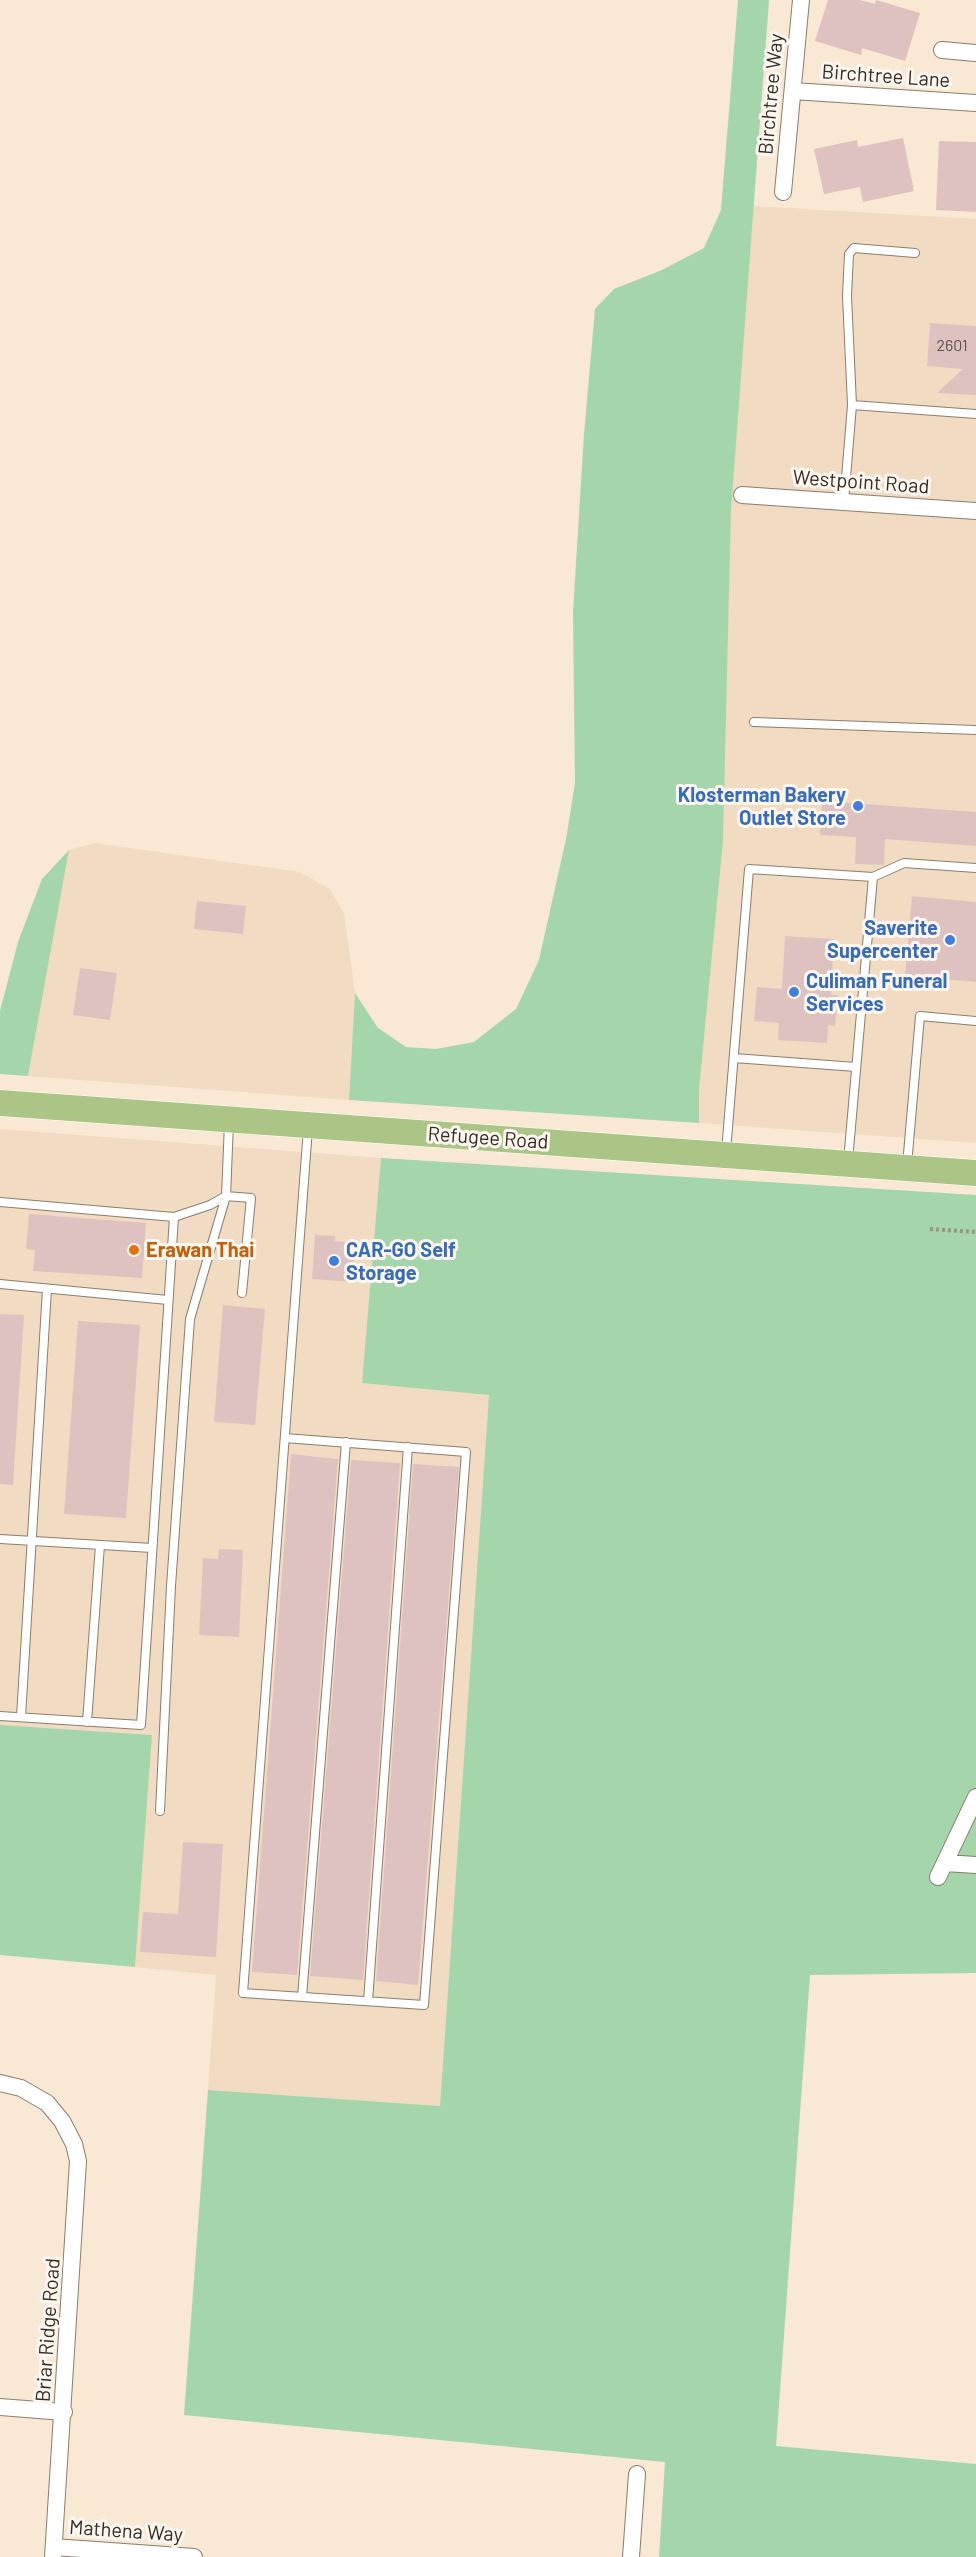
<!DOCTYPE html>
<style>
body{margin:0}
canvas{display:block;background:#f8e8d4}
</style>
<canvas width="976" height="2557"></canvas>
<script>
const g = document.querySelector('canvas').getContext('2d');
g.lineJoin = 'round';
function paint(path, color) {
  g.fillStyle = color;
  g.fill(path, 'evenodd');
}
function poly(rows) {
  const path = new Path2D();
  for (const r of rows) {
    path.moveTo(r[0], r[1]);
    for (let i = 2; i < r.length; i += 2) path.lineTo(r[i], r[i + 1]);
  }
  return path;
}
function stroke(path, color, width, dash) {
  g.strokeStyle = color;
  g.lineWidth = width;
  g.lineCap = dash ? 'butt' : 'round';
  g.setLineDash(dash || []);
  g.stroke(path);
}
function write(font, color, halo, rows, align = 'center') {
  g.font = font + ' Barlow,sans-serif';
  g.lineWidth = 6;
  g.setLineDash([]);
  g.textBaseline = 'middle';
  g.strokeStyle = halo;
  g.fillStyle = color;
  for (const [text, x, y, turn = 0] of rows) {
    g.save();
    g.translate(x, y);
    g.rotate((+turn || 0) * Math.PI / 180);
    g.textAlign = isNaN(turn) ? turn : align;
    if (halo) g.strokeText(text, 0, 0);
    g.fillText(text, 0, 0);
    g.restore();
  }
}
paint(poly([
 [753,206,976,219,976,1143,699,1123,699,1090,723,841,731,511],
 [95,843,300,872,330,889,344,914,355,993,349,1100,28,1076,69,850],
 [0,1129,381,1158,379,1190,489,1394,440,2106,208,2090,216,1975,135,1967,152,1735,0,1725]
]), '#f1dcc3');
paint(poly([
 [738,0,769,0,731,511,723,841,699,1090,699,1123,349,1100,355,993,378,1028,406,1047,436,1049,474,1042,516,1009,539,960,566,839,575,783,573,612,584,434,595,309,614,289,662,270,704,248,721,210],
 [69,850,28,1076,0,1074,0,1011,18,942,42,879],
 [381,1158,976,1195,976,1973,810,1975,776,2446,976,2464,976,2557,659,2557,665,2462,184,2415,208,2090,440,2106,489,1395,362,1383],
 [0,1725,152,1735,135,1967,0,1955]
]), '#a5d5ab');
paint(poly([
 [828,0,860,0,875,4,876,0,920,13,905,61,862,48,861,55,815,41],
 [903,138,914,191,863,202,860,187,824,194,814,149,857,140,858,147],
 [939,141,976,142,976,212,936,210],
 [930,323,976,326,976,395,937,393,963,369,927,366],
 [822,801,976,812,976,846,885,839,884,865,855,864,856,837,820,835],
 [912,896,976,902,976,982,905,976],
 [197,901,246,906,243,934,194,929],
 [785,936,834,939,831,995,838,995,835,1026,828,1025,827,1043,778,1040,779,1023,754,1021,757,987,782,989],
 [80,968,117,973,110,1020,73,1015],
 [29,1214,146,1223,142,1278,33,1271,35,1250,26,1249],
 [315,1235,335,1236,335,1241,355,1243,353,1282,312,1279],
 [223,1305,265,1309,255,1425,214,1422],
 [0,1314,24,1315,13,1485,0,1484],
 [78,1321,140,1325,126,1518,64,1514],
 [291,1454,338,1459,297,1975,252,1972],
 [351,1460,400,1463,363,1980,310,1976],
 [413,1464,459,1467,418,1985,376,1981],
 [219,1549,243,1550,239,1637,199,1635,203,1558,218,1559],
 [183,1842,223,1844,216,1957,140,1952,143,1912,178,1914]
]), '#dec2c0');
const service = poly([
 [852,405,976,414],
 [844,502,852,405,847,296,849,254,854,248,915,253],
 [754,722,976,730],
 [873,877,904,863,976,868],
 [734,1058,856,1067],
 [726,1152,749,869,873,877,848,1161],
 [907,1165,920,1016,976,1021],
 [0,1202,174,1217],
 [0,1284,168,1300],
 [285,1438,466,1452,424,2005,243,1993,308,1128],
 [0,1539,152,1548],
 [0,1716,141,1725,174,1217,210,1205,226,1196,229,1123],
 [21,1717,47,1289],
 [87,1722,100,1545],
 [160,1811,171,1586,190,1319,226,1196,251,1198,242,1293],
 [302,1997,346,1442],
 [368,2001,408,1447]
]);
const minor = poly([
 [942,50,976,53],
 [793,91,976,103],
 [783,192,801,0],
 [742,495,976,511],
 [945,1863,976,1865],
 [938,1877,976,1797],
 [0,2083,21,2088,47,2103,62,2121,74,2144,78,2161,53,2557],
 [0,2407,64,2412],
 [54,2547,194,2557],
 [631,2557,637,2474]
]);
const primary = poly([
 [0,1103,976,1173]
]);
stroke(service, '#8b7d6b', 10);
stroke(minor, '#8b7d6b', 18);
stroke(primary, '#fff', 27);
stroke(poly([
 [930,1229,976,1232]
]), '#9c9183', 4, [3, 3]);
stroke(service, '#fff', 8);
stroke(minor, '#fff', 16);
stroke(primary, '#aac585', 26);
for (const [x, y, r, color] of [
 [858,806,6,"#3f7fe0"],
 [950,940,6,"#3f7fe0"],
 [794,992,6,"#3f7fe0"],
 [134,1250,6,"#e8710a"],
 [334,1261,6,"#3f7fe0"]
]) {
  const dot = new Path2D();
  dot.arc(x, y, r, 0, 2 * Math.PI);
  g.fillStyle = color;
  g.fill(dot);
  stroke(dot, '#fdf7ef', 2);
}
write('16px', '#5e524c', null, [
 ["2601",952,346]
]);
write('20px', '#332d25', '#fdf7ef', [
 ["Birchtree Lane",886,76,4],
 ["Birchtree Way",771,94,-85],
 ["Westpoint Road",861,482,4],
 ["Refugee Road",488,1138,4],
 ["Briar Ridge Road",48,2330,-86],
 ["Mathena Way",126,2531,4]
]);
write('bold 20px', '#366cbe', '#fdf7ef', [
 ["Klosterman Bakery",846,795],
 ["Outlet Store",846,818],
 ["Saverite",938,928],
 ["Supercenter",938,951],
 ["Culiman Funeral",806,981,"left"],
 ["Services",806,1004,"left"],
 ["CAR-GO Self",346,1250,"left"],
 ["Storage",346,1273,"left"]
], 'right');
write('bold 20px', '#c56008', '#fdf7ef', [
 ["Erawan Thai",146,1250]
], 'left');
</script>
